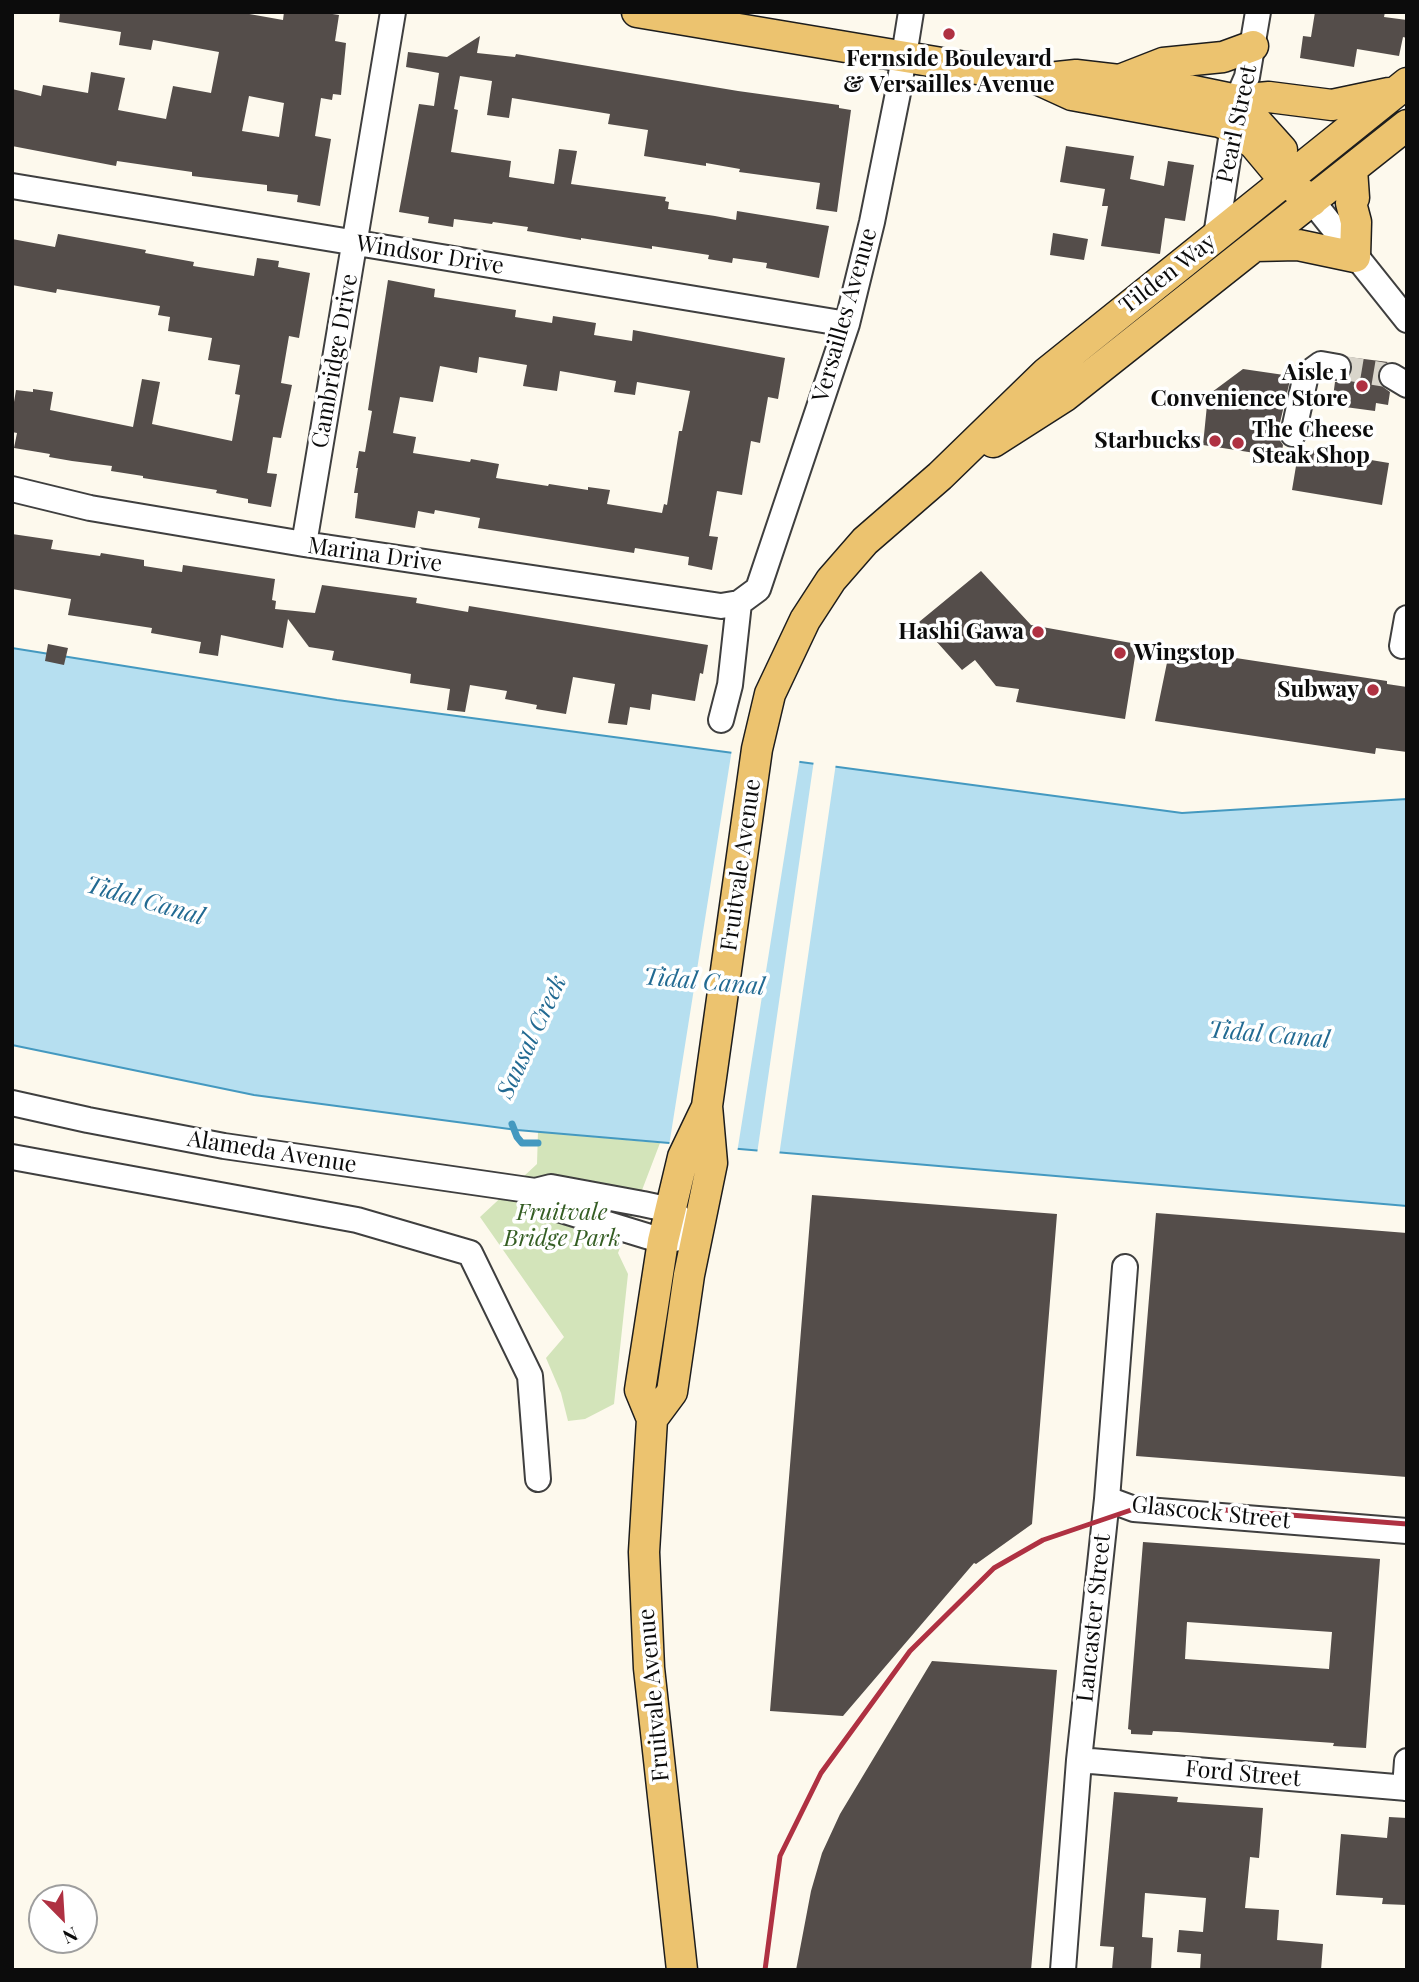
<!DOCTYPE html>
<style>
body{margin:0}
#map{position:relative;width:1419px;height:1982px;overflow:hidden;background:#fdf9ed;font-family:"Playfair Display",serif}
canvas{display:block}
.frame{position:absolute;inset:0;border:14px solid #0c0c0c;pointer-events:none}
.north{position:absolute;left:28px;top:1884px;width:70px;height:70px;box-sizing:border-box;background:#fff;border:2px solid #9e9e9e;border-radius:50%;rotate:156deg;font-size:19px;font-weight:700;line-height:28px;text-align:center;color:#0c0c0c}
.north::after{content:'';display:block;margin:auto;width:24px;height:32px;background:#af3142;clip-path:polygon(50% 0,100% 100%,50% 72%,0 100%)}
</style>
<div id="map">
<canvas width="1419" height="1982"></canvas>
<div class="frame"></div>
<div class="north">N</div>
</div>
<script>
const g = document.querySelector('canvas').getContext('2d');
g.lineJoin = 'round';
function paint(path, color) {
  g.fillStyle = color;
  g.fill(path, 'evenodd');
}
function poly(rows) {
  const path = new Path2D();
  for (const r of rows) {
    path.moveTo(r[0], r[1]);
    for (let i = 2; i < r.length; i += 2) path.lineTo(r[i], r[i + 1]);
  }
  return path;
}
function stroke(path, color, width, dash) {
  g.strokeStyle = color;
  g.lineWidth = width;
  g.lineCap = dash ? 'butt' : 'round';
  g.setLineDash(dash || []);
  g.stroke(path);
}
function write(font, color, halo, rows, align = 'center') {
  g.font = font + ' "Playfair Display",serif';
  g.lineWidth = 7;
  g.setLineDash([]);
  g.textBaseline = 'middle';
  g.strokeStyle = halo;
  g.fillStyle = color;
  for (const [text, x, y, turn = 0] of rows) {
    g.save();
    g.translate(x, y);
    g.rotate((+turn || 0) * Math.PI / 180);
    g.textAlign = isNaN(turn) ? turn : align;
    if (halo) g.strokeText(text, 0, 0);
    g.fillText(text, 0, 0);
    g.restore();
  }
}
paint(poly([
 [538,1132,660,1143,618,1253,628,1274,614,1404,585,1419,568,1421,561,1393,546,1358,564,1337,480,1217,537,1164]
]), '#d3e4ba');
const water = poly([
 [12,648,337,700,1182,813,1407,799,1407,1206,517,1130,254,1095,12,1045,12,648]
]);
paint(water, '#b6dff0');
stroke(water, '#4499c0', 2);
paint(poly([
 [732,749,800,758,737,1153,669,1146],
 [814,760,836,763,779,1156,757,1154]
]), '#fdf9ed');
stroke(poly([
 [512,1124,517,1137,522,1143,538,1143]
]), '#4499c0', 7);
paint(poly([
 [60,12,238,12,283,20,284,12,319,12,339,15,335,41,346,43,341,95,333,94,332,100,321,98,315,136,331,139,320,206,297,202,298,195,267,191,267,185,192,176,192,172,117,161,116,166,12,146,12,89,41,96,43,85,88,93,91,72,125,78,118,110,166,119,173,86,211,93,219,52,153,40,151,50,119,45,121,32,59,22],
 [249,96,284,103,279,137,242,131],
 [1315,12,1385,12,1384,17,1407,20,1407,38,1403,37,1399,56,1357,49,1354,67,1300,58,1303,36,1311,37],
 [480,36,477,53,515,57,516,54,738,91,839,105,839,108,851,110,837,212,816,209,820,183,739,172,740,169,706,163,706,166,644,156,648,130,608,124,610,114,512,98,509,118,487,115,492,81,460,76,454,109,458,110,451,152,511,161,509,177,554,184,559,149,577,151,571,184,666,197,665,201,669,202,668,209,715,216,736,220,737,211,829,226,819,278,766,268,767,263,733,258,732,263,708,259,709,255,652,246,652,249,581,238,581,240,527,231,528,227,493,222,492,224,454,219,453,227,428,223,429,217,399,212,419,104,434,106,439,73,406,67,408,52,447,57],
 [1066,146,1134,156,1130,179,1164,186,1168,161,1194,165,1185,221,1165,218,1160,254,1101,246,1108,206,1102,206,1105,189,1060,182],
 [1053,233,1088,239,1084,260,1050,255],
 [58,234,146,250,145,253,194,262,193,266,254,276,257,258,279,261,278,267,310,273,299,338,289,336,281,383,292,385,281,438,273,437,267,473,277,474,271,507,248,503,248,499,216,493,217,490,143,478,143,476,111,471,112,466,72,461,49,457,50,454,14,448,17,433,12,432,12,414,16,390,33,392,33,389,53,392,50,410,133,427,142,379,160,382,152,424,232,441,240,395,235,394,240,365,208,360,212,338,168,331,170,317,158,315,160,306,57,289,56,293,12,285,12,239,55,247],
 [388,280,435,289,434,297,516,310,515,317,552,323,553,316,596,323,594,335,632,341,633,330,785,358,778,399,768,397,760,443,751,441,742,495,717,491,709,536,718,537,712,570,688,565,689,557,635,548,634,553,478,528,480,518,435,510,434,514,418,511,415,528,355,518,358,493,354,493,358,468,356,468,359,451,365,452,372,411,368,410],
 [479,357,527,365,523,386,557,391,560,371,616,381,614,392,635,395,637,382,690,391,682,431,679,431,667,505,664,504,662,513,607,504,610,490,588,487,588,490,549,484,548,486,496,478,499,464,471,459,470,462,413,453,416,437,393,433,400,397,433,402,440,366,477,373],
 [1348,357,1388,362,1380,368,1377,376,1379,384,1390,392,1388,405,1376,403,1375,411,1345,407,1346,399,1333,397,1335,382,1344,381,1352,370,1352,363],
 [1243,369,1291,376,1278,431,1279,439,1283,445,1281,457,1203,445,1208,395],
 [1299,448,1389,463,1382,505,1292,490],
 [12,534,53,540,51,549,100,556,101,553,144,560,144,566,182,572,183,565,275,579,272,600,276,601,275,609,315,613,322,585,417,598,416,603,468,612,469,606,708,645,703,674,700,673,695,701,652,694,650,710,630,707,627,725,608,723,615,684,573,677,566,714,536,709,537,705,505,699,507,691,470,685,465,712,447,710,450,689,410,683,411,674,332,660,334,651,309,647,288,619,283,648,221,635,218,656,199,653,201,642,151,633,152,628,68,615,71,599,12,589],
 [981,571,1031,625,1137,644,1125,719,1016,702,1019,689,996,686,975,660,962,670,919,622],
 [48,644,68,648,64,665,45,661],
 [1170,648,1387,681,1387,684,1407,687,1407,752,1376,748,1375,754,1155,721],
 [812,1195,1057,1214,1032,1524,976,1564,974,1563,843,1716,770,1711],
 [1156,1213,1407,1233,1407,1477,1136,1456],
 [1143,1542,1380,1559,1366,1748,1333,1746,1334,1743,1178,1732,1153,1731,1152,1735,1131,1734,1131,1730,1128,1729],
 [1187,1622,1332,1632,1329,1669,1185,1659],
 [932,1661,1057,1670,1031,1970,796,1970,811,1891,822,1853,840,1814],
 [1114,1792,1178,1797,1177,1802,1263,1808,1259,1858,1250,1857,1245,1908,1279,1910,1277,1940,1323,1944,1321,1970,1200,1970,1201,1954,1177,1952,1179,1930,1203,1932,1206,1898,1145,1893,1142,1937,1153,1938,1151,1970,1112,1970,1114,1947,1100,1946],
 [1389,1817,1407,1818,1407,1905,1382,1904,1383,1898,1336,1895,1341,1834,1387,1838]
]), '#544d4a');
stroke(poly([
 [1338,367,1392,376]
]), '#d9d5cb', 24, [24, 12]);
const minor = poly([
 [12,186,847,324],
 [1312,201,1407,320],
 [1216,236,1237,100,1247,77,1258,12],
 [1392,376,1407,385],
 [1293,434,1306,375,1321,364,1338,367],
 [12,489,90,508,304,544,721,606,739,603,758,589,847,324,872,222,898,93,911,12],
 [304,544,393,12],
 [1402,646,1407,618],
 [721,720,730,685,739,603],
 [12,1103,88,1120,224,1146,535,1191,551,1187,643,1204,671,1210,698,1234],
 [12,1157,357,1220,470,1253,530,1376,538,1479],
 [535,1191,555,1208,663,1241,680,1238],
 [1107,1499,1134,1509,1407,1531],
 [1079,1760,1407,1788],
 [1405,1788,1407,1761],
 [1063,1970,1079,1760,1107,1499,1125,1267]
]);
const major = poly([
 [637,12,1037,79,1072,95,1220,122,1233,128,1254,144,1285,181,1312,201],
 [1048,78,1076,75,1119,80,1174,87,1237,100,1282,150],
 [1122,79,1163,63,1223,57,1253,46],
 [1237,100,1269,97,1332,105,1389,93],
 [1255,246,1298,245,1355,257,1356,222,1351,203,1354,198,1352,169],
 [993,442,1065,396,1407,125],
 [652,1419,672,1392,689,1275,712,1163,707,1106,757,749,770,694,805,620,831,580,865,541,940,476,1046,373,1407,83],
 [682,1970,649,1668,644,1552,652,1419,640,1390,663,1241,683,1157,706,1109]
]);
stroke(minor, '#3f3f3f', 28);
stroke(major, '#1d1d1d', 33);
stroke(minor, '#fff', 24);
stroke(major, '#ecc36f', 30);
stroke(poly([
 [765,1970,780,1856,821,1773,910,1651,994,1568,1043,1540,1134,1509,1212,1509,1407,1524]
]), '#af3142', 5);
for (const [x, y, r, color] of [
 [949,34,7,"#af3142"],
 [1362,386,7,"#af3142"],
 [1215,441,7,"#af3142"],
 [1238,443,7,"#af3142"],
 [1038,632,7,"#af3142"],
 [1120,653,7,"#af3142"],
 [1373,690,7,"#af3142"]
]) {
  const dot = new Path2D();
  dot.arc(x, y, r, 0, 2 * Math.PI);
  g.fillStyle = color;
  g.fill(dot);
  stroke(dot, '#fff', 2.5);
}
write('bold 23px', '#0c0c0c', '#fff', [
 ["Fernside Boulevard",949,59,"center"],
 ["& Versailles Avenue",949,85,"center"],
 ["Aisle 1",1348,373],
 ["Convenience Store",1348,399],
 ["The Cheese",1252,430,"left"],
 ["Steak Shop",1252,456,"left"],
 ["Starbucks",1201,441],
 ["Hashi Gawa",1024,632],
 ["Wingstop",1134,653,"left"],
 ["Subway",1359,690]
], 'right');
write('23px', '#0c0c0c', '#fff', [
 ["Pearl Street",1237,124,-78],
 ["Windsor Drive",430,255,9],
 ["Tilden Way",1168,274,-38],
 ["Versailles Avenue",845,315,-74],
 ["Cambridge Drive",335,361,-80],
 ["Marina Drive",375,555,8],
 ["Fruitvale Avenue",741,865,-82],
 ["Alameda Avenue",272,1152,9],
 ["Glascock Street",1211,1513,6],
 ["Lancaster Street",1094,1618,-84],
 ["Fruitvale Avenue",654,1695,-95],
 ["Ford Street",1243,1774,5]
]);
write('italic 23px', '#345d23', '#fff', [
 ["Fruitvale",562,1213],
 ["Bridge Park",562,1239]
]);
write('italic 24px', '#226a92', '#fff', [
 ["Tidal Canal",145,901,16],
 ["Tidal Canal",704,982,5],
 ["Tidal Canal",1269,1035,5],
 ["Sausal Creek",532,1037,-65]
]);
</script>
